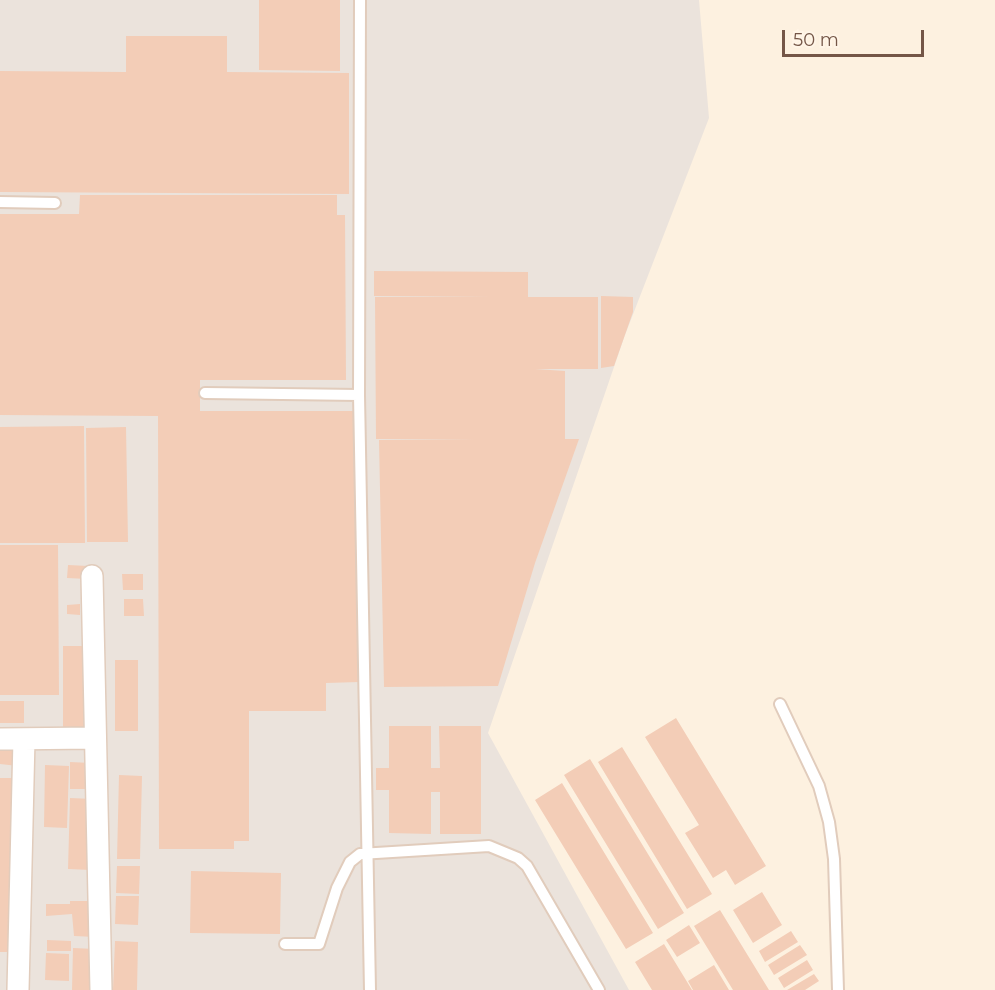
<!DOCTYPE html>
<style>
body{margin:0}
#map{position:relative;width:995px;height:990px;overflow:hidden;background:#fdf1e0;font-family:Montserrat,sans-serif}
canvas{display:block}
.scale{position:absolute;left:782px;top:30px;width:142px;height:27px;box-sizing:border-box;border:3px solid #745647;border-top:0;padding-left:8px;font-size:18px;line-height:21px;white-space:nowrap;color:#745647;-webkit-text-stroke:4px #fff5e7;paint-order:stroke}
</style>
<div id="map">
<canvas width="995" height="990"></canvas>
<div class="scale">50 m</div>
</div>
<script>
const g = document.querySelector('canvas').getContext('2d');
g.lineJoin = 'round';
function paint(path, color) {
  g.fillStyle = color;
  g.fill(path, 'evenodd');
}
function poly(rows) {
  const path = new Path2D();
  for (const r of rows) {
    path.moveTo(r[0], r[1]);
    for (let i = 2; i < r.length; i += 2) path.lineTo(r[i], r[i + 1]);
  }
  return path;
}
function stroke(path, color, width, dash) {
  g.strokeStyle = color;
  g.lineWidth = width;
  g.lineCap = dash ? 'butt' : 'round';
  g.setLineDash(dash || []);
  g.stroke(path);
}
paint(poly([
 [0,0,699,0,709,118,625,335,488,733,629,990,0,990]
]), '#ebe3dc');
paint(poly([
 [259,0,340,0,340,71,259,70],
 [126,36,227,36,227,72,349,73,349,194,0,192,0,71,126,72],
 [80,195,337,195,337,215,345,215,346,380,200,380,200,411,359,411,359,682,326,683,326,711,249,711,249,841,234,841,234,849,159,849,158,416,0,415,0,214,79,214],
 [374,271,528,272,528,297,598,297,598,369,535,369,565,371,565,439,579,439,535,563,498,686,384,687,379,440,475,439,376,439,375,297,492,296,374,296],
 [601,296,633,297,633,312,614,366,601,368],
 [84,426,85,543,0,543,0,427],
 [126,427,128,542,87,542,86,428],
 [0,545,58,545,59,695,0,695],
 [68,565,88,566,87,579,67,578],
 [122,574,143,574,143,590,123,590],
 [124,599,143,599,144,616,124,616],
 [80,604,80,615,67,614,67,605],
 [63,646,85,646,85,732,63,732],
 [115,660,138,660,138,731,115,731],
 [0,701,24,701,24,723,0,723],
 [676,718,766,866,735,885,726,870,713,878,685,833,699,825,645,737],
 [389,726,431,726,431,768,440,768,439,726,481,726,481,834,440,834,440,792,431,792,431,834,389,833,389,790,376,790,376,768,389,768],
 [20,742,18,766,0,764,0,748],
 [622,747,712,894,687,909,598,762],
 [590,759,684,913,658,929,564,775],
 [70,762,91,763,91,789,70,789],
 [45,765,69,766,67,828,44,827],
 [119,775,142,776,140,859,117,859],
 [0,778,17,778,15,952,0,952],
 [562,783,653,933,626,949,535,800],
 [70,798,93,799,91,870,68,869],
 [117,866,140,866,139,894,116,893],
 [191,871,281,873,280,934,190,933],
 [762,892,782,925,753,943,733,910],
 [116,896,139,896,138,925,115,924],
 [70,901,92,901,96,937,74,936,72,914,46,916,46,904,70,904],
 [720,910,769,990,733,990,694,926],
 [689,925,700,943,677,957,666,940],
 [791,931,798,942,765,962,759,951],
 [47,940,71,941,71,951,47,951],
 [115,941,138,942,137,990,113,990],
 [664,944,692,990,652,990,635,962],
 [800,945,807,955,774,975,768,965],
 [73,948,95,949,95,990,72,990],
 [46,953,69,954,69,981,45,980],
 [807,960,813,970,784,988,778,978],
 [714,965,729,990,693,990,688,981],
 [814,974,819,981,805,990,787,990]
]), '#f3cdb7');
const service = poly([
 [360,0,359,395,370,990],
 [0,202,55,203],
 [205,393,359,395],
 [780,704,819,786,829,822,834,859,838,990],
 [285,944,319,944,337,888,350,862,360,854,489,846,518,858,527,866,599,990]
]);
const minor = poly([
 [92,576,101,990],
 [0,739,95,738],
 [18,990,24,739]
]);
stroke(service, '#e1ccbc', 14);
stroke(minor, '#e1ccbc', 24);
stroke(service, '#fff', 10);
stroke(minor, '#fff', 21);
</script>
